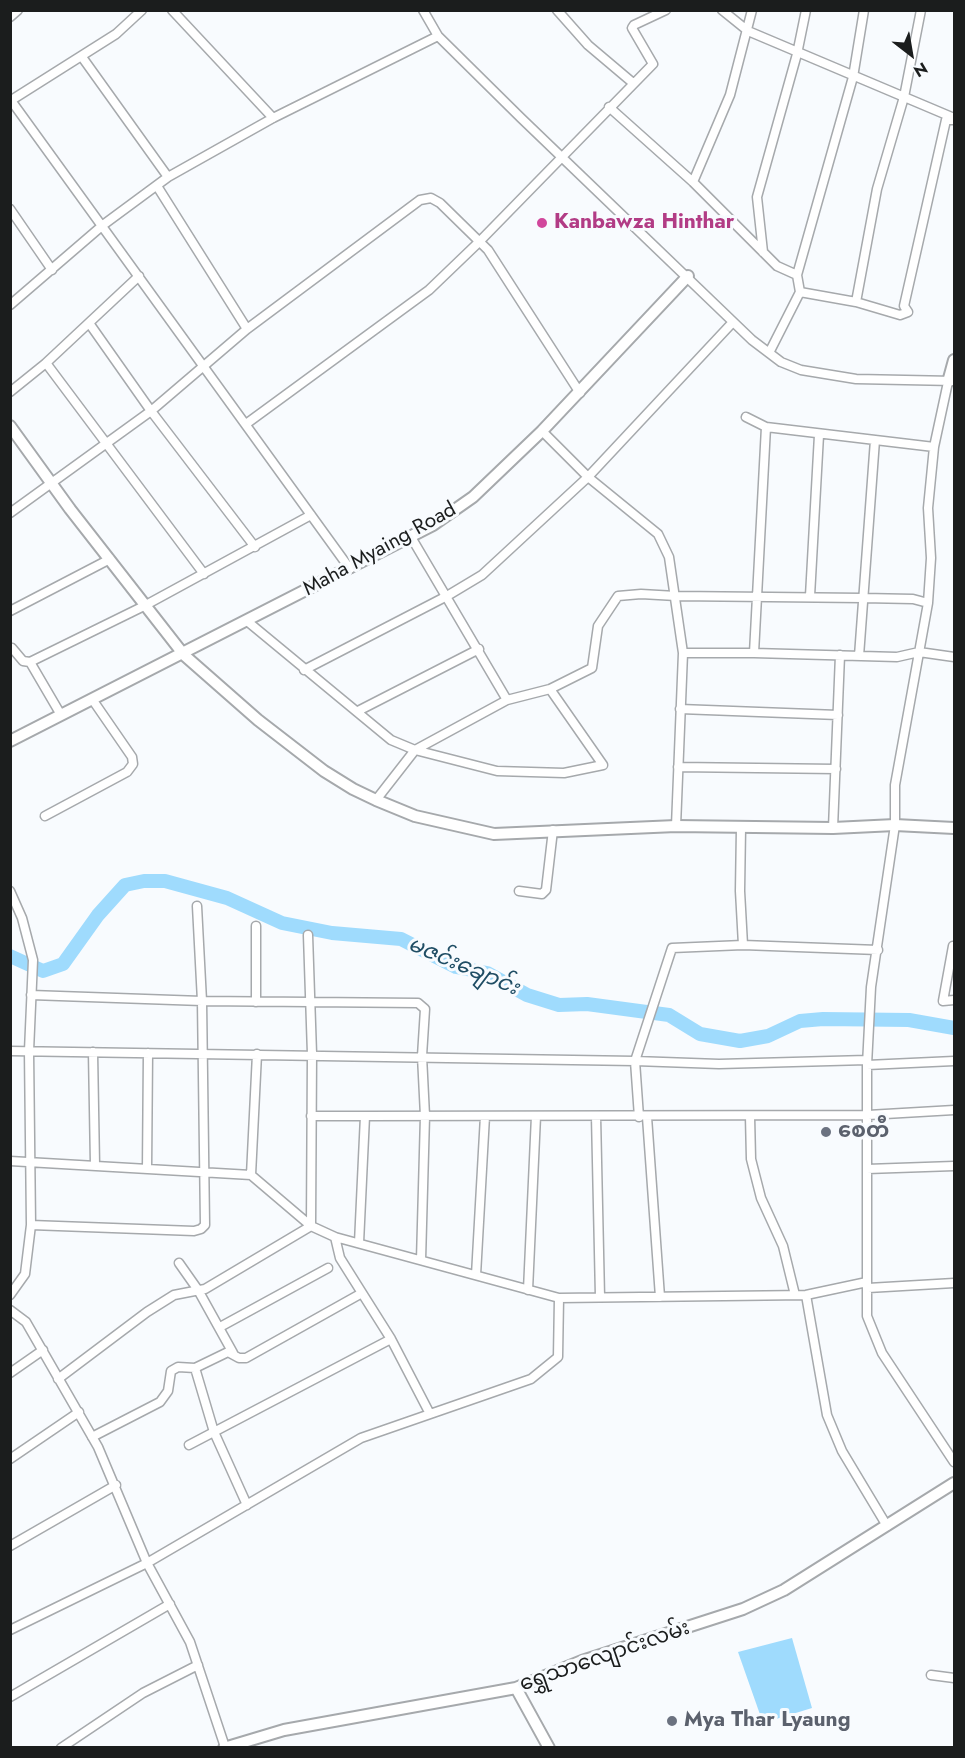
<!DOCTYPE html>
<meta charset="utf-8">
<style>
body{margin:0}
#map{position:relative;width:965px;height:1758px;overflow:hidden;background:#f8fbfe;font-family:Jost,sans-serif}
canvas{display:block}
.frame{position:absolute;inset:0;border:12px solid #1b1d1d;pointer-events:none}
.north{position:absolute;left:881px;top:24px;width:60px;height:60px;-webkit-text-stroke:4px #f8fbfe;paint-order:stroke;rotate:149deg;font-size:16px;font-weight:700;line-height:24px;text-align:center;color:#1b1d1d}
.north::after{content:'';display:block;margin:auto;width:21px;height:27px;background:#1b1d1d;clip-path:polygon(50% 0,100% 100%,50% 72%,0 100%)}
</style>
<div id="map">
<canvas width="965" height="1758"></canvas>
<div class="frame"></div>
<div class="north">N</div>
</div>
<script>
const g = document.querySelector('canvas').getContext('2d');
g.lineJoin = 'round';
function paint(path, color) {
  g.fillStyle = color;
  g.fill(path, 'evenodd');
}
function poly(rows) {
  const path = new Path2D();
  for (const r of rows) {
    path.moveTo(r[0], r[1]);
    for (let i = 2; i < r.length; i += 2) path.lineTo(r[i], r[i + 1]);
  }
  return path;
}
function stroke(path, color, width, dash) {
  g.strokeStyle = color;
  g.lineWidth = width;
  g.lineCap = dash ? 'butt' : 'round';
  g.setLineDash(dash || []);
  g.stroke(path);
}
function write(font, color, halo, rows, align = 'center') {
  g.font = font + ' Jost,"Noto Sans Myanmar",sans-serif';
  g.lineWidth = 6;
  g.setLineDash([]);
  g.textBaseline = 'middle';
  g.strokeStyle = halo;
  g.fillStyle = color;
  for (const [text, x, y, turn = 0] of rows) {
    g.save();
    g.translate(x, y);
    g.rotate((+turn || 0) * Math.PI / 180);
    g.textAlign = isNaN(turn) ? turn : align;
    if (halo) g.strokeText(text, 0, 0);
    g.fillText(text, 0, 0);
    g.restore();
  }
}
paint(poly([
 [792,1638,812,1708,763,1723,738,1652]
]), '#9fdbfd');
stroke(poly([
 [10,956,43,971,63,964,98,915,125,885,144,881,165,881,227,898,282,923,332,933,401,939,456,967,487,973,527,995,559,1005,587,1004,669,1015,700,1034,740,1041,768,1036,800,1021,823,1019,909,1020,954,1028]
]), '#9fdbfd', 14);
const minor = poly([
 [172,10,273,118],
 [423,10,438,36,521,118,752,340,781,362,801,370,856,379,954,381],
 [557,10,588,45,633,83],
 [722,10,748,31,954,118],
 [10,17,18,10],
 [82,57,168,177],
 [10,99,350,569],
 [10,101,116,34,142,10],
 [609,107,693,182,777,266,797,275],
 [693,182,730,95,752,10],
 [157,186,247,329],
 [10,209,52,270],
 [763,252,757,197,797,54,806,10],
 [800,292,856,302,900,315,908,312,904,306,946,120,954,120],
 [856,302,877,189,904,97,921,10],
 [10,305,103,225,168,177,273,118,438,36],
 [89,323,151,411,255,547],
 [769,353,800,292,797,275,853,77,864,10],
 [46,363,139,276],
 [10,392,46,363,204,574],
 [746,417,766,427],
 [246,424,429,290,479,242,653,64,632,28,634,25,666,10],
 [542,431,588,477,658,534,669,557,683,653],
 [934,447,928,508,931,558,928,603,895,785,895,825,871,987,867,1065,867,1316,882,1353,954,1462],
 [10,513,151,411,247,329,420,200,431,198,440,203,488,250,580,393],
 [411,537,507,700],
 [810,596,819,435],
 [10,611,110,559],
 [247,621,391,740,415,750,497,771,564,773,603,765,550,689],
 [12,648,23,661,30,662],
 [754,653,897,657,919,652,954,657],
 [859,656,875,440],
 [304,670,447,596,482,575,588,477,733,322],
 [680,709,838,715],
 [358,711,479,649],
 [61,715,30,662,144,606,311,515],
 [678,767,836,769],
 [376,800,415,750,507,700,550,689,592,668,598,626,618,596,641,594,676,596,863,598,913,599,928,603],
 [45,816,127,772,133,764,132,757,92,699],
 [676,826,683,653,754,653,766,427,934,447,948,382],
 [741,828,740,891,743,945],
 [833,828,840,655],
 [10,891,22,918,33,960,29,1051,31,1225,25,1274,10,1295],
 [519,891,542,894,546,890,553,830],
 [256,926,256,1002],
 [953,946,943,1001,954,1000],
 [31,995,202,1001,418,1003,425,1009,422,1056,425,1116,421,1260],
 [10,1051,635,1061,672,948,743,945,878,950],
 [93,1052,95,1165],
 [867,1065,954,1061],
 [311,1116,365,1116],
 [596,1116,600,1297],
 [750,1116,751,1159,761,1198,783,1246,795,1295],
 [639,1117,635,1061,719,1064,867,1060],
 [647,1117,660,1297],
 [10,1161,251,1175,311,1226,335,1237,559,1298,558,1357,531,1379,361,1438,147,1563,10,1630],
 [147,1169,148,1053],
 [867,1169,954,1166],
 [251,1175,257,1054],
 [31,1225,194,1231,201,1229,205,1225,202,1001,197,906],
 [335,1237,340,1258,362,1293],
 [359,1243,365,1116,868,1115,954,1110],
 [179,1263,198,1290,233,1353],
 [476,1275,485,1116],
 [868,1288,954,1283],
 [528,1290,536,1116],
 [806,1295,827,1415,842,1451,887,1526],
 [559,1298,806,1295,867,1282],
 [10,1310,26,1322,98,1447,147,1563,190,1642,225,1747],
 [220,1327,328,1268],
 [195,1368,214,1432,247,1505],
 [10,1373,43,1350],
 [58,1379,147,1312,174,1295,205,1289,311,1226,312,1054,308,935],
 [92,1437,160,1402,168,1391,171,1371,178,1367,195,1368,228,1352,239,1358,246,1358,362,1293,391,1339,430,1414],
 [189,1445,391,1339],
 [10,1459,79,1412],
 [10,1546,116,1485],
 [931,1675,954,1678],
 [10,1697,170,1604],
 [61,1748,143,1693,198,1665]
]);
const tertiary = poly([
 [948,382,954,360],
 [10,426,70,509,184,655,258,720,324,771,353,789,376,800,415,816,494,834,676,826,833,828,895,825,954,828],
 [10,741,433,525,473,497,542,431,688,276],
 [516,1688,549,1748],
 [224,1748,284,1730,516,1688,582,1661,743,1609,784,1590,954,1483]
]);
stroke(minor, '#a6a9ac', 11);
stroke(tertiary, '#a6a9ac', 14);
stroke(minor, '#fff', 8);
stroke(tertiary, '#fff', 10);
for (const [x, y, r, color] of [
 [542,223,6,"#d1479c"],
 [826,1132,6,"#6b7280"],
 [672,1721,6,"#6b7280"]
]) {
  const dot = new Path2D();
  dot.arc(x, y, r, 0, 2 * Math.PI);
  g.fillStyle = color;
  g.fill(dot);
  stroke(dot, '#f8fbfe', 2);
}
write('bold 21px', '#b23c85', '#f8fbfe', [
 ["Kanbawza Hinthar",554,223]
], 'left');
write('21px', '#1b1d1d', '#f8fbfe', [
 ["Maha Myaing Road",380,550,-29],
 ["ရွှေသာလျောင်းလမ်း",605,1657,-19]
]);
write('bold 21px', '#5b616d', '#f8fbfe', [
 ["စေတီ",838,1132],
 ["Mya Thar Lyaung",684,1721]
], 'left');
write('italic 22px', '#1f4d64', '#f8fbfe', [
 ["မဇင်းချောင်း",463,967,23]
]);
</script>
